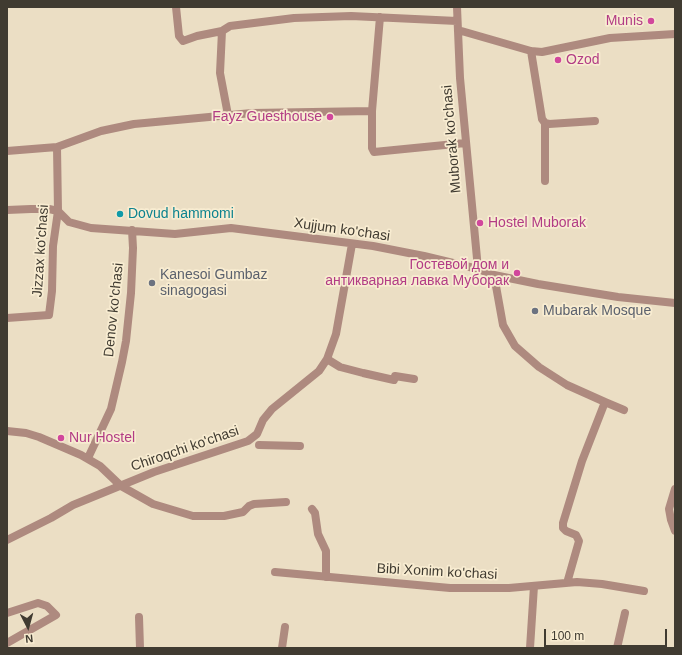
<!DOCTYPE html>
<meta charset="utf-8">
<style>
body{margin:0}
#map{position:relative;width:682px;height:655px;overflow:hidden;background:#ebdec4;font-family:Arial,sans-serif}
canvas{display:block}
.frame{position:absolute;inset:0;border:8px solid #403b31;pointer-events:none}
.north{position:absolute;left:8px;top:607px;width:40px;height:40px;-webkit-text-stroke:3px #f8ecd1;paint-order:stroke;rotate:174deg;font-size:11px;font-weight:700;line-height:16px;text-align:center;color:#403b31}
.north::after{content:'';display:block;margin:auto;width:14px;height:18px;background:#403b31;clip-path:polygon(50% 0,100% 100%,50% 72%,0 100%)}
.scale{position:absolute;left:544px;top:629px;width:123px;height:18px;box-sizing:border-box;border:2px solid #403b31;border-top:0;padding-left:5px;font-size:12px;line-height:14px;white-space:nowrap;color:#403b31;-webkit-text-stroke:3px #f8ecd1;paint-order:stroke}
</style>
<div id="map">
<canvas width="682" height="655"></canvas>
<div class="frame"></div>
<div class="north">N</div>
<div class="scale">100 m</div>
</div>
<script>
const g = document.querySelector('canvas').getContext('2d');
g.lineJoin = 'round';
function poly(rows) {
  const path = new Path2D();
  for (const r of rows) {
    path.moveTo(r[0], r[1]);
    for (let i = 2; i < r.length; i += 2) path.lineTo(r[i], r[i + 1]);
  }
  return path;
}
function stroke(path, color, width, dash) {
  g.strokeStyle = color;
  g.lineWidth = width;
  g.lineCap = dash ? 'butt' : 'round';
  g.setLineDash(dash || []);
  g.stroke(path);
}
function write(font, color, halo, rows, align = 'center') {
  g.font = font + ' Arial,sans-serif';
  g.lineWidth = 3.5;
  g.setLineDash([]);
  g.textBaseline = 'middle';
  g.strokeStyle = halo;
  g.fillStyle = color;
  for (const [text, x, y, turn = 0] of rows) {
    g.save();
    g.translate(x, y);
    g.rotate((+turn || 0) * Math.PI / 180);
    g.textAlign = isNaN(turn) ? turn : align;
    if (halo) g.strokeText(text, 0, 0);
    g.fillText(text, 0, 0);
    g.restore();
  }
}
stroke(poly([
 [176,7,179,36,183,41,197,36,222,31,230,26,294,18,351,16,457,21],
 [457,7,460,78,478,269],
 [380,17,372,111,372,148,374,152,465,143],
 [458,30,531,51,542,52,610,38,675,34],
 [222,31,220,73,228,115],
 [531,51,542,119,545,123,549,124,595,121],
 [7,151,57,147,101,131,134,124,252,113,372,111],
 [545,181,545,123],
 [7,210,31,209,49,209,58,211,69,222,91,228,175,234,231,228,373,246,424,256,478,269,494,275,538,284,618,297,675,303],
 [494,275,503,325,515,346,539,367,567,385,605,402],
 [7,318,49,315,52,291,53,246,58,211,57,147],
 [327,359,340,367,363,373,394,380,395,376,414,379],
 [7,431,26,433,39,437,81,455,100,466,121,486,153,504,193,516,224,516,243,512,249,506,254,504,286,502],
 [259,445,300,446],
 [88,458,111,409,122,362,126,341,131,293,133,248,132,230],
 [675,489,669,509,671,520,675,531],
 [312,509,315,513,318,534,326,551,326,577],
 [7,540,51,518,73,505,154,472,248,441,257,434,263,420,272,409,319,371,327,359,336,334,352,244],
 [275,572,450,588,509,588,577,582,602,584,644,591],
 [567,583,579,541,576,535,566,531,563,528,563,523,582,461,605,402,624,410],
 [7,613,38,603,47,606,56,615,7,643],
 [139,617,140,648],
 [282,648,285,627],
 [530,648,534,586],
 [617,648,625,613]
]), '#ae8a7f', 8);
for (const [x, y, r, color] of [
 [651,21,4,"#d1479c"],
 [558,60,4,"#d1479c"],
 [330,117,4,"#d1479c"],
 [120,214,4,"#0f9aa8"],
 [480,223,4,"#d1479c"],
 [517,273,4,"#d1479c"],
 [152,283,4,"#6b7280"],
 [535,311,4,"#6b7280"],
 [61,438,4,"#d1479c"]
]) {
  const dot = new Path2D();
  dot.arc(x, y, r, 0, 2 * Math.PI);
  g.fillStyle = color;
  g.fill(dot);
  stroke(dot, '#f8ecd1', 1.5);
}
write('14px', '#b23c85', '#f8ecd1', [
 ["Munis",643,21],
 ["Ozod",566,60,"left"],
 ["Fayz Guesthouse",322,117],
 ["Hostel Muborak",488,223,"left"],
 ["Гостевой дом и",509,265],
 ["антикварная лавка Муборак",509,281],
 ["Nur Hostel",69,438,"left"]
], 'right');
write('14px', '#403b31', '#f8ecd1', [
 ["Muborak ko'chasi",452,139,-95],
 ["Xujjum ko'chasi",342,230,8],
 ["Jizzax ko'chasi",41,251,-86],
 ["Denov ko'chasi",114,310,-84],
 ["Chiroqchi ko'chasi",185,449,-19],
 ["Bibi Xonim ko'chasi",437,572,3]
]);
write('14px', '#0d838f', '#f8ecd1', [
 ["Dovud hammomi",128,214]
], 'left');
write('14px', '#5b616d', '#f8ecd1', [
 ["Kanesoi Gumbaz",160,275],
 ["sinagogasi",160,291],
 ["Mubarak Mosque",543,311]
], 'left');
</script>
